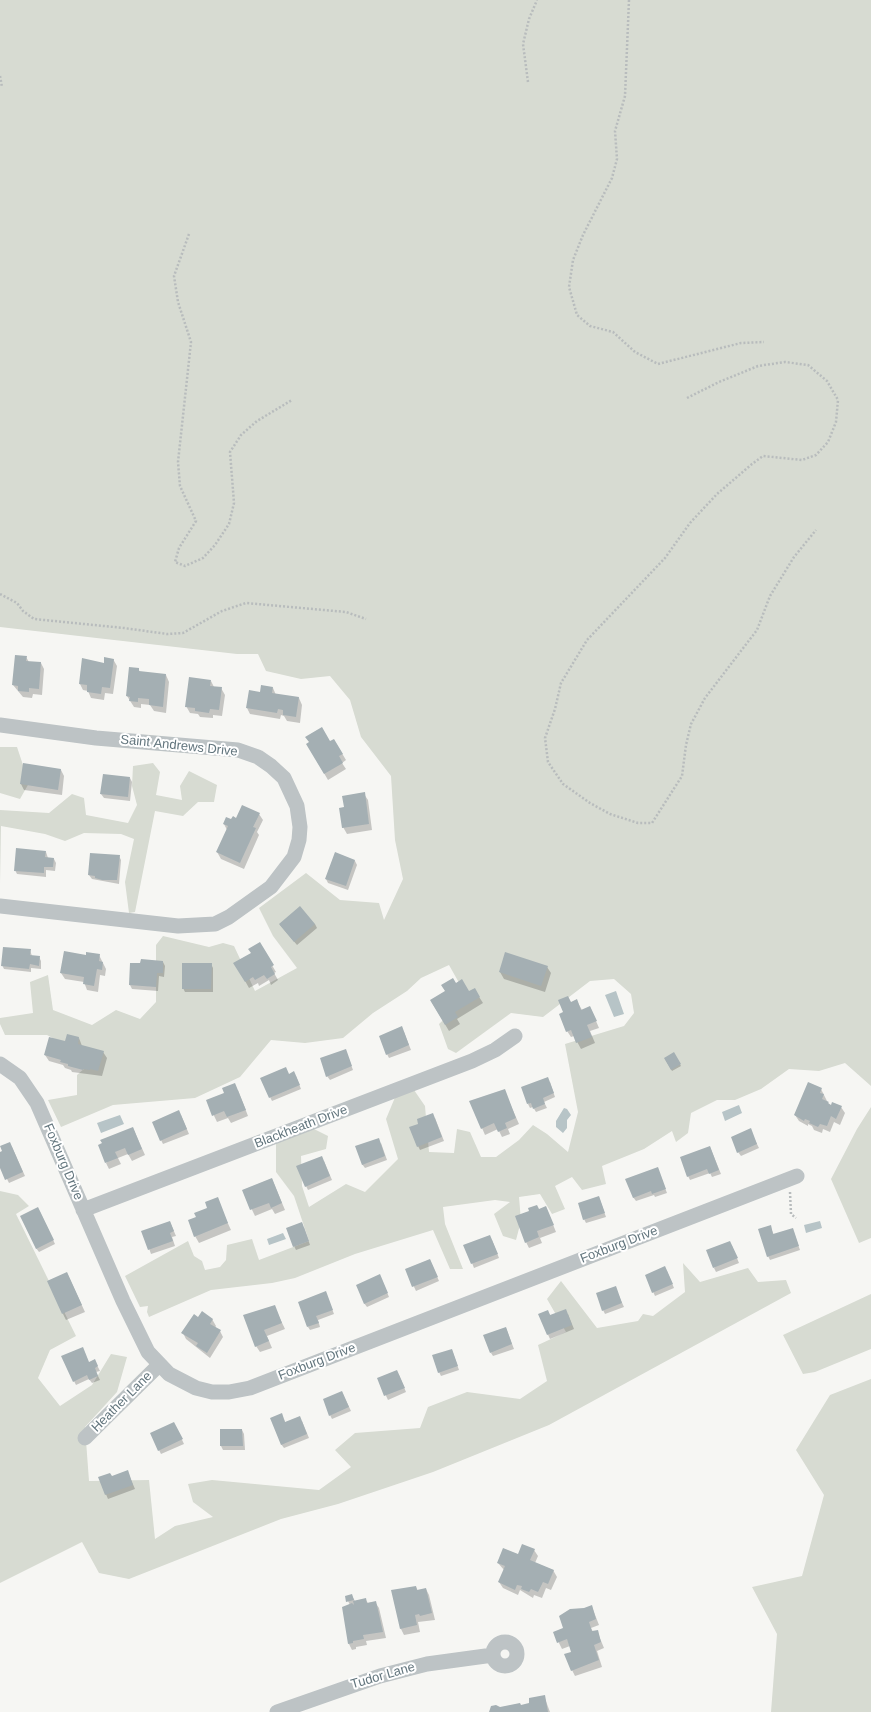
<!DOCTYPE html>
<style>
body{margin:0}
canvas{display:block;background:#f6f6f3}
</style>
<canvas width="871" height="1712"></canvas>
<script>
const g = document.querySelector('canvas').getContext('2d');
g.lineJoin = 'round';
function paint(path, color) {
  g.fillStyle = color;
  g.fill(path, 'evenodd');
}
function poly(rows) {
  const path = new Path2D();
  for (const r of rows) {
    if (r.length === 3) {
      path.moveTo(r[0] + r[2], r[1]);
      path.arc(r[0], r[1], r[2], 0, 2 * Math.PI);
      continue;
    }
    path.moveTo(r[0], r[1]);
    for (let i = 2; i < r.length; i += 2) path.lineTo(r[i], r[i + 1]);
  }
  return path;
}
function stroke(path, color, width, dash) {
  g.strokeStyle = color;
  g.lineWidth = width;
  g.lineCap = dash ? 'butt' : 'round';
  g.setLineDash(dash || []);
  g.stroke(path);
}
function write(font, color, halo, rows, align = 'center') {
  g.font = font + ' Helvetica,sans-serif';
  g.lineWidth = 4;
  g.setLineDash([]);
  g.textBaseline = 'middle';
  g.strokeStyle = halo;
  g.fillStyle = color;
  for (const [text, x, y, turn = 0] of rows) {
    g.save();
    g.translate(x, y);
    g.rotate((+turn || 0) * Math.PI / 180);
    g.textAlign = isNaN(turn) ? turn : align;
    if (halo) g.strokeText(text, 0, 0);
    g.fillText(text, 0, 0);
    g.restore();
  }
}
paint(poly([
 [0,0,871,0,871,1086,845,1063,819,1071,789,1069,761,1089,735,1100,717,1100,691,1113,688,1133,676,1142,672,1131,644,1149,602,1166,606,1184,582,1190,572,1177,555,1186,565,1209,552,1214,540,1194,519,1197,521,1221,516,1240,503,1236,494,1214,510,1202,495,1200,443,1207,445,1224,463,1269,450,1269,433,1230,355,1254,295,1278,272,1283,211,1290,149,1317,147,1312,148,1306,140,1307,125,1276,188,1241,194,1256,202,1261,205,1270,220,1267,226,1260,227,1245,252,1239,259,1260,309,1241,294,1196,276,1172,276,1142,312,1128,328,1136,326,1149,301,1156,302,1186,309,1207,346,1184,365,1192,398,1159,386,1119,396,1095,414,1090,425,1106,429,1152,454,1153,457,1129,470,1132,481,1157,496,1157,519,1140,533,1125,547,1134,568,1152,578,1112,565,1044,624,1026,634,1013,631,994,614,979,590,981,543,1017,511,1013,456,1053,448,1049,439,1024,467,997,449,965,421,978,407,991,373,1013,343,1038,305,1043,271,1040,240,1077,195,1098,113,1105,61,1127,48,1100,77,1095,77,1075,94,1060,47,1035,5,1035,0,1024,0,1018,33,1013,30,982,48,975,53,1010,92,1025,116,1010,140,1019,156,1002,156,945,163,936,209,947,223,943,234,946,255,991,297,968,273,936,259,908,306,873,340,900,379,903,384,920,403,879,395,840,391,776,361,737,350,700,330,676,301,679,266,671,258,654,237,654,0,627],
 [0,747,17,747,29,783,20,799,0,793],
 [153,763,160,772,156,795,182,800,180,786,189,771,217,785,214,802,198,802,183,816,155,811,135,912,129,913,125,882,134,839,121,834,84,833,65,841,45,834,1,826,0,884,0,810,49,813,72,794,84,798,86,815,128,823,137,805,132,786,133,766],
 [871,1107,871,1238,859,1243,831,1179,857,1129],
 [0,1191,18,1195,29,1206,16,1214,76,1336,50,1350,38,1378,60,1406,92,1385,111,1354,127,1357,117,1392,85,1427,89,1481,149,1480,155,1539,175,1526,213,1517,193,1502,188,1484,212,1480,319,1490,351,1467,335,1450,355,1433,420,1428,428,1407,467,1392,520,1399,547,1381,538,1345,566,1332,547,1299,561,1281,597,1328,638,1321,643,1314,653,1316,685,1292,683,1263,700,1282,748,1268,758,1282,786,1280,791,1293,549,1425,433,1472,338,1504,281,1519,129,1579,99,1573,82,1542,0,1583],
 [871,1294,871,1349,815,1372,803,1374,783,1335],
 [871,1379,871,1712,771,1712,777,1634,752,1587,802,1576,824,1495,796,1450,830,1395]
]), '#d7dbd2');
paint(poly([
 [616,991,624,1014,614,1017,605,995],
 [739,1105,742,1113,725,1121,722,1112],
 [564,1108,567,1109,571,1115,567,1120,567,1128,563,1133,556,1127,556,1121],
 [120,1115,124,1124,101,1133,97,1123],
 [820,1221,822,1228,806,1233,804,1225],
 [283,1233,286,1239,269,1245,267,1239]
]), '#b7c4c7');
paint(poly([
 [26,657,29,662,41,663,44,669,42,695,33,694,32,698,23,697,13,685],
 [113,659,117,666,113,694,105,693,104,700,91,698,88,691,83,690,80,684],
 [138,669,141,673,166,675,169,682,166,713,154,711,150,705,141,704,141,708,134,707,127,696],
 [211,681,214,687,221,688,225,695,222,716,213,715,213,718,200,717,198,714,190,713,186,706],
 [273,688,276,695,299,698,302,705,300,723,287,721,284,716,281,715,280,719,250,714,247,708,250,691,261,693],
 [334,740,346,760,342,763,346,769,328,780,307,744,330,742],
 [61,770,64,776,62,795,24,790,21,784],
 [130,778,132,782,130,801,104,798,101,794],
 [364,794,368,800,372,830,347,834,343,827,345,808],
 [259,814,263,820,257,832,259,835,244,869,221,859,217,852,227,830,224,824],
 [46,852,48,858,54,859,56,863,55,871,46,870,46,877,17,874,15,870],
 [335,854,355,861,357,865,348,890,328,883,326,879],
 [119,856,121,860,119,884,92,879,89,875],
 [315,924,317,928,297,945,280,925],
 [259,943,276,972,274,973,278,980,271,985,269,980,259,986,258,983,249,988,235,963,252,953],
 [30,950,32,956,39,957,41,961,41,969,31,968,31,972,4,969,2,965],
 [99,955,106,969,105,976,100,975,98,992,87,990,84,982,65,979,61,973,86,956],
 [163,962,165,966,164,977,159,976,158,991,132,989,130,985],
 [211,964,213,968,213,992,185,992,183,988],
 [547,967,551,973,545,992,504,979,500,972],
 [456,984,469,992,474,989,483,1003,457,1019,460,1024,449,1031,431,1001],
 [577,1001,582,1010,590,1007,599,1028,590,1031,595,1043,581,1049,574,1036,571,1037,567,1031,565,1013,571,1003],
 [404,1032,411,1050,389,1058,387,1054],
 [79,1038,82,1046,103,1052,107,1058,102,1076,72,1072,71,1070,65,1068,63,1065,49,1061,45,1055],
 [347,1054,353,1070,330,1080,327,1076],
 [674,1054,681,1066,672,1071,665,1059],
 [289,1075,296,1076,301,1089,272,1101,270,1097],
 [550,1082,555,1097,544,1102,547,1108,536,1112,533,1107,530,1108,528,1104],
 [821,1089,829,1105,841,1107,845,1113,840,1125,834,1122,830,1132,823,1129,822,1133,814,1130,812,1126,808,1124,808,1126,799,1121,795,1115],
 [238,1090,248,1116,231,1123,228,1118,217,1122,207,1101],
 [504,1090,519,1124,508,1129,510,1134,502,1137,498,1129,485,1135,482,1128],
 [181,1115,189,1134,163,1144,161,1140],
 [435,1118,444,1141,420,1150,418,1146],
 [133,1128,145,1155,132,1161,128,1154,118,1158,121,1164,109,1169,106,1163],
 [752,1134,759,1148,741,1156,738,1152],
 [381,1143,387,1160,365,1168,362,1164],
 [12,1147,25,1176,9,1183,0,1165,0,1153],
 [710,1147,721,1174,712,1177,710,1173,690,1180,688,1176],
 [324,1161,332,1180,308,1190,306,1186],
 [659,1172,667,1193,655,1197,654,1195,636,1201,633,1197],
 [272,1179,285,1210,275,1214,272,1209,255,1216,243,1191],
 [599,1197,606,1217,586,1223,584,1219],
 [219,1204,231,1230,199,1243,195,1236,197,1218],
 [546,1207,556,1232,540,1238,542,1243,529,1248,526,1242,539,1210],
 [40,1212,55,1244,39,1252,36,1248],
 [170,1222,176,1236,172,1237,175,1246,151,1254,143,1231],
 [770,1226,774,1235,794,1233,800,1250,770,1260,768,1256],
 [304,1227,310,1245,296,1250,294,1246],
 [492,1240,499,1258,474,1268,465,1245],
 [732,1246,739,1263,716,1272,714,1268],
 [430,1260,439,1281,416,1291,406,1270],
 [667,1271,674,1288,655,1296,646,1276],
 [67,1273,85,1312,66,1320,63,1314],
 [382,1280,389,1297,367,1307,364,1303],
 [615,1287,624,1307,605,1314,603,1310],
 [326,1293,334,1314,318,1320,320,1327,310,1330,308,1327],
 [274,1306,285,1329,267,1336,272,1348,260,1352,256,1346],
 [548,1312,551,1316,568,1314,574,1329,550,1339,539,1315],
 [199,1318,212,1319,216,1326,215,1328,220,1331,223,1337,210,1358,186,1339,183,1333],
 [506,1328,514,1349,493,1356,491,1353],
 [452,1350,459,1370,441,1376,439,1372],
 [89,1363,97,1365,100,1371,96,1372,100,1380,92,1383,89,1379,76,1385,74,1381],
 [399,1375,406,1392,388,1400,378,1379],
 [342,1392,351,1411,332,1419,330,1415],
 [284,1419,285,1423,302,1421,309,1438,284,1448,281,1444],
 [176,1427,184,1444,161,1454,159,1450],
 [221,1430,242,1430,244,1434,245,1450,223,1450,221,1446],
 [129,1475,135,1489,108,1499,99,1478],
 [534,1550,538,1556,535,1563,553,1570,557,1577,551,1590,546,1588,542,1598,534,1595,533,1598,520,1590,518,1595,503,1588,499,1582,504,1570,498,1563],
 [416,1587,418,1591,426,1589,429,1595,435,1620,418,1622,420,1632,404,1635,401,1629,392,1591],
 [352,1596,355,1601,365,1599,368,1603,375,1602,379,1608,386,1638,366,1641,367,1645,356,1647,356,1649,352,1650,349,1644,350,1605,346,1597],
 [592,1607,599,1625,591,1628,593,1632,597,1631,604,1648,597,1651,602,1667,575,1676,572,1670,572,1652,570,1646,562,1649,554,1633,565,1629],
 [544,1696,550,1712,490,1712,500,1708,531,1704]
]), '#0003');
paint(poly([
 [15,655,27,656,26,661,41,662,39,689,29,688,29,692,18,691,18,686,12,685],
 [104,657,114,659,110,688,102,687,101,694,87,692,87,685,79,684,82,658,104,663],
 [129,667,139,668,139,671,166,674,163,707,149,705,149,699,138,698,138,702,129,701,130,697,126,696],
 [189,677,211,680,210,686,222,687,219,710,210,709,209,713,195,711,195,708,185,707],
 [261,685,273,687,272,693,299,697,296,717,283,715,283,710,278,709,277,713,246,708,249,690,260,692],
 [322,727,330,741,334,739,343,754,339,756,343,763,324,774,306,744,309,742,305,737],
 [23,763,61,769,58,790,20,784],
 [103,774,130,777,128,797,100,794],
 [365,792,369,824,342,828,339,808,344,807,342,796],
 [242,805,260,813,253,827,256,828,240,863,216,852,228,826,223,824,226,817,231,819,233,816,236,818],
 [16,848,46,851,45,857,54,858,53,867,44,867,44,873,14,871],
 [335,852,355,860,346,886,325,879],
 [90,853,120,855,117,880,102,880,95,878,95,876,88,875],
 [300,906,315,924,294,942,279,924],
 [260,942,274,965,271,967,275,974,267,979,264,975,255,980,253,977,245,982,233,963,251,953,248,949],
 [3,947,31,949,30,955,40,956,39,966,30,964,29,969,1,966],
 [64,951,86,955,86,952,100,954,99,961,103,962,102,970,97,969,94,986,83,984,84,977,60,973],
 [505,952,548,966,541,986,499,972],
 [141,959,163,961,163,973,157,973,156,987,129,985,130,963,140,963],
 [182,963,212,963,211,989,182,989],
 [453,978,456,983,462,979,469,991,475,988,480,997,455,1012,458,1017,445,1025,430,1000,445,991,441,985],
 [568,996,571,1002,577,999,581,1010,590,1006,597,1021,587,1025,592,1037,576,1043,571,1030,566,1032,559,1014,563,1012,558,1000],
 [402,1026,409,1045,386,1055,379,1036],
 [67,1034,79,1037,78,1044,104,1051,98,1071,90,1069,90,1070,83,1069,83,1070,68,1066,68,1064,60,1062,61,1060,44,1055,49,1037,65,1041],
 [346,1049,352,1066,326,1077,320,1058],
 [674,1052,681,1064,671,1070,664,1058],
 [286,1067,289,1074,294,1071,300,1085,269,1098,260,1078],
 [548,1077,554,1093,543,1098,545,1104,533,1109,531,1103,527,1104,521,1087],
 [808,1082,822,1088,820,1093,824,1094,822,1099,829,1102,828,1103,831,1105,832,1102,842,1106,836,1119,831,1116,827,1126,820,1124,818,1127,809,1123,810,1121,805,1119,804,1121,794,1115],
 [235,1083,246,1110,227,1117,224,1111,212,1116,206,1100,224,1093,222,1088],
 [505,1089,516,1118,505,1123,507,1128,498,1132,494,1123,481,1129,469,1101],
 [179,1110,187,1129,160,1141,152,1122],
 [433,1113,442,1137,417,1147,409,1127,418,1124,417,1119],
 [133,1127,142,1149,128,1155,125,1148,115,1152,118,1158,105,1163,98,1145,102,1143,100,1140],
 [751,1128,757,1144,737,1153,731,1137],
 [379,1138,385,1156,362,1165,355,1146],
 [10,1142,23,1172,5,1180,0,1168,0,1152,2,1151,0,1146],
 [710,1146,719,1170,709,1174,707,1169,687,1177,680,1157],
 [322,1156,330,1176,305,1187,296,1166],
 [658,1167,666,1189,652,1194,651,1191,633,1198,625,1179],
 [272,1178,282,1203,271,1208,269,1203,250,1210,242,1190],
 [599,1196,605,1213,583,1220,578,1203],
 [218,1197,228,1223,194,1237,188,1220,196,1217,194,1213,207,1208,205,1202],
 [537,1205,539,1209,546,1206,554,1225,537,1231,539,1237,525,1243,515,1216,529,1211,528,1208],
 [38,1207,54,1240,36,1249,20,1216],
 [170,1221,174,1231,170,1233,173,1241,148,1250,141,1231],
 [302,1222,309,1241,293,1247,286,1228],
 [771,1225,773,1234,793,1228,799,1246,767,1257,758,1229],
 [490,1235,498,1254,471,1264,463,1245],
 [730,1241,738,1258,713,1268,706,1250],
 [430,1259,438,1277,412,1287,405,1269],
 [665,1266,673,1284,652,1293,645,1275],
 [67,1272,82,1305,62,1314,47,1281],
 [380,1274,388,1293,364,1304,356,1285],
 [616,1286,622,1303,602,1311,596,1293],
 [326,1291,333,1310,316,1316,319,1323,307,1327,298,1302],
 [275,1305,282,1323,264,1330,269,1341,255,1347,243,1315],
 [566,1309,572,1325,547,1335,538,1314,548,1310,550,1315],
 [202,1311,213,1319,210,1324,221,1330,207,1353,196,1346,198,1343,181,1333,194,1314,198,1317],
 [506,1327,512,1344,490,1353,483,1335],
 [83,1347,89,1362,95,1359,98,1366,95,1368,98,1376,89,1380,87,1375,73,1382,61,1356],
 [452,1349,458,1366,438,1373,432,1355],
 [397,1370,405,1388,384,1396,377,1378],
 [342,1391,349,1407,329,1416,323,1399],
 [282,1413,285,1422,300,1416,307,1434,281,1445,270,1418],
 [174,1422,183,1439,158,1451,150,1433],
 [220,1429,242,1429,243,1446,220,1446],
 [128,1470,133,1485,105,1495,98,1477,110,1473,112,1476],
 [522,1544,535,1549,530,1560,554,1570,548,1584,543,1582,538,1592,531,1589,529,1592,521,1589,522,1586,517,1585,515,1590,498,1582,505,1566,497,1563,503,1548,518,1554],
 [416,1586,417,1590,426,1588,432,1613,420,1616,419,1614,415,1615,417,1625,400,1629,391,1590],
 [352,1594,354,1600,346,1602,345,1596],
 [366,1598,367,1603,376,1601,383,1632,363,1635,364,1639,353,1641,353,1643,348,1644,342,1607,352,1603,354,1605,353,1601],
 [592,1605,596,1619,589,1622,592,1631,598,1630,601,1642,594,1645,599,1660,571,1671,564,1654,571,1652,567,1639,557,1643,553,1632,563,1628,559,1616,570,1609,584,1608],
 [545,1695,548,1712,489,1712,491,1706,496,1705,500,1707,520,1703,521,1705,529,1703,529,1698]
]), '#a4afb3');
stroke(poly([
 [629,0,625,96,615,131,617,159,612,178,583,235,573,260,569,287,577,315,590,326,613,332,635,352,658,364,741,343,764,342],
 [0,76,2,87],
 [528,82,523,44,529,19,537,0],
 [189,234,174,276,178,302,191,342,178,462,180,486,196,521,179,548,175,562,185,566,203,558,215,545,229,524,234,503,230,452,241,435,257,421,292,400],
 [687,398,719,382,758,366,785,362,808,365,827,381,838,400,836,422,828,442,816,455,802,460,763,456,752,464,717,494,690,523,665,558,587,640,561,683,555,709,545,738,548,762,563,784,590,803,610,814,638,823,652,823,682,776,686,745,691,724,705,698,757,630,770,596,794,557,816,530],
 [0,594,17,603,23,611,34,619,124,628,167,634,183,633,222,611,246,603,346,612,366,619],
 [790,1192,791,1214,796,1218]
]), '#b8bcbd', 2.5, [2, 2]);
stroke(poly([
 [0,725,96,738,238,750,258,757,271,766,284,778,297,806,300,827,299,840,294,857,271,887,229,917,215,924,178,926,0,906],
 [0,1064,20,1078,37,1103,123,1301,148,1352,169,1374,196,1388,212,1392,229,1392,250,1388,797,1176],
 [83,1210,472,1061,495,1050,515,1036],
 [85,1438,159,1365],
 [505,1654,12],
 [277,1712,380,1676,427,1664,493,1655]
]), '#bdc3c5', 15);
write('13px', '#62757d', '#fff', [
 ["Saint Andrews Drive",179,746,6],
 ["Blackheath Drive",301,1127,-21],
 ["Foxburg Drive",63,1162,67],
 ["Foxburg Drive",619,1245,-21],
 ["Foxburg Drive",317,1362,-21],
 ["Heather Lane",122,1402,-45],
 ["Tudor Lane",383,1676,-16]
]);
</script>
